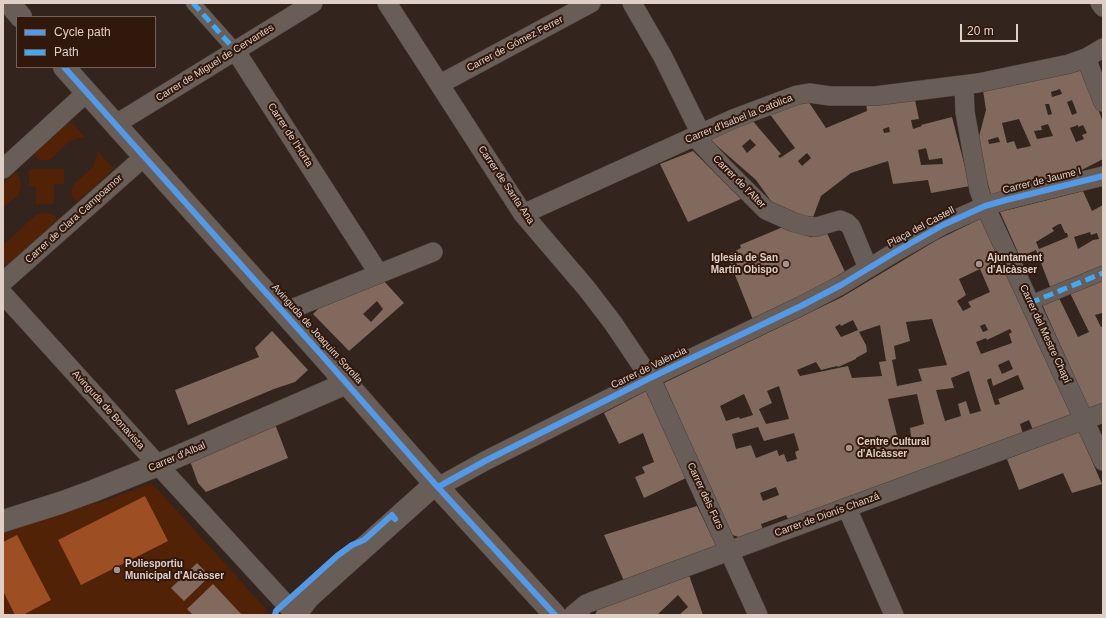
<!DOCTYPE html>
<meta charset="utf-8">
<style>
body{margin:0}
#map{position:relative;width:1106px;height:618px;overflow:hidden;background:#33241d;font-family:Helvetica,sans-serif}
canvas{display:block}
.frame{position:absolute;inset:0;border:4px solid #e0cfc7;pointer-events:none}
.legend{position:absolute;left:16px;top:16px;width:140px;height:52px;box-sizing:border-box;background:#30180c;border:1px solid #766157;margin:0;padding:5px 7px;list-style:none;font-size:12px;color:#e0cfc7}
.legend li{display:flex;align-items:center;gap:8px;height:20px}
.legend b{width:20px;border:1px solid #766157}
.scale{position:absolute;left:960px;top:24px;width:58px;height:18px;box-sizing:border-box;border:2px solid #e0cfc7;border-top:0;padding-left:5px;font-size:12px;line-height:14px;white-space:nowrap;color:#e0cfc7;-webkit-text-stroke:3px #30180c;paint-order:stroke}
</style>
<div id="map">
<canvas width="1106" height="618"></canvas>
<div class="frame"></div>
<ul class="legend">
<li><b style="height:5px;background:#5399e6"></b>Cycle path</li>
<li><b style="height:5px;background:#3fa9f5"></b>Path</li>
</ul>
<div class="scale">20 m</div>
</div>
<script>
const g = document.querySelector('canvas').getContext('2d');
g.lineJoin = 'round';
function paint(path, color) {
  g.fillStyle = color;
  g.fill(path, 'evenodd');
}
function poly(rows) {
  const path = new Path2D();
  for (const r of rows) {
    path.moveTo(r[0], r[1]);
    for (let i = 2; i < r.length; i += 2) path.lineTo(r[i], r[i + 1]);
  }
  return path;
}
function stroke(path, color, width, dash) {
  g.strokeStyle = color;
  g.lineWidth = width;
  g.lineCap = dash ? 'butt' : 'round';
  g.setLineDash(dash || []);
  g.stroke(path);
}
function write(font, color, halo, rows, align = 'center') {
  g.font = font + ' Helvetica,sans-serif';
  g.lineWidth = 4;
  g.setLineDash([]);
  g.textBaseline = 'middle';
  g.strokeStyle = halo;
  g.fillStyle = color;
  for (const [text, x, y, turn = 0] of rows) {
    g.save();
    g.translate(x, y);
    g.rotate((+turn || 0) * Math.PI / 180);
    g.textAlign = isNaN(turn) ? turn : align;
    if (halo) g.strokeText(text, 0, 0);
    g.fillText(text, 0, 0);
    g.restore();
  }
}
paint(poly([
 [69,120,85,137,70,141,51,159,44,161,38,159,33,154],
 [98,151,114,169,77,202,72,196,71,190,74,184,93,167],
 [29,169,64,169,64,184,54,185,54,204,36,204,36,187,29,186],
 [16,172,20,178,21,188,18,195,3,208,3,184],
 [43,213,52,214,58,219,7,266,3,262,3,245,36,215],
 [152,483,267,610,261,615,3,615,3,530,104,501]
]), '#522206');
paint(poly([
 [145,496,168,541,81,585,58,540],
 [17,535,51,600,23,615,15,615,3,591,3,542]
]), '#9d4e22');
paint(poly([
 [1083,70,1103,122,1103,159,1074,174,991,195,977,144,986,110,983,90,1043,79],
 [1060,89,1062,94,1052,97,1051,92],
 [1072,100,1077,113,1072,115,1067,102],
 [1045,104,1049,104,1052,114,1048,115],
 [1019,119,1031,146,1017,149,1014,141,1007,143,1002,123],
 [1048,124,1053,136,1037,139,1034,131,1042,130,1041,126],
 [1078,125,1078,127,1083,125,1087,133,1082,135,1084,139,1076,142,1070,128],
 [998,137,1000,142,989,144,988,140],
 [806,98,826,128,867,111,866,103,915,100,919,119,911,120,913,129,922,126,921,125,952,117,970,186,931,193,928,180,893,184,888,161,851,173,821,196,812,220,776,208,756,180,708,138,752,120,781,154,778,156,780,158,795,148,769,113],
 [889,127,890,132,884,133,883,129],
 [750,139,756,145,747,153,742,146],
 [926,148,929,160,942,158,943,164,921,165,918,150],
 [807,153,811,158,802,166,798,161],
 [693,151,741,199,688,222,660,164],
 [1083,191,1092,211,1103,205,1103,268,1051,289,1036,250,1020,257,1000,212],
 [1059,224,1061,224,1065,233,1067,233,1068,237,1039,249,1036,242,1054,231,1052,228],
 [1090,232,1091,235,1097,233,1099,239,1093,240,1078,249,1074,237],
 [984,217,1073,415,1033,430,1029,420,1020,424,1023,434,789,521,786,515,761,524,763,530,742,538,729,534,664,383,842,297,937,240],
 [980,269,990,292,968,302,971,307,963,311,957,301,966,295,959,279],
 [932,319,947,365,918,369,922,381,897,386,892,360,896,359,894,346,910,341,906,322],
 [853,320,858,330,841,337,835,327,840,324,841,326],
 [985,324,988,330,983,332,980,326],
 [880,325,886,361,879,362,882,376,852,378,848,366,800,376,797,370,816,362,821,370,837,366,838,367,856,359,856,358,867,352,866,345,859,332],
 [1010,329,1012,332,1009,334,1012,343,981,354,976,342,986,338,987,340],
 [1009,360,1013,369,1002,374,998,365],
 [969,371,981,411,970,414,966,401,958,404,961,416,945,421,936,390,954,388,951,378],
 [1018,375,1024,389,998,399,1000,404,995,405,987,380,991,378,993,386],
 [779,386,789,419,766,424,759,409,772,403,767,391],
 [744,394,753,415,740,419,739,417,726,421,720,406],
 [917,394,924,424,910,428,911,436,898,439,888,399],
 [758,427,764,441,794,433,799,450,795,452,797,459,787,462,784,454,779,456,777,450,756,458,751,445,736,449,732,434],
 [776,487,779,495,763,501,760,493],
 [783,227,811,237,826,231,846,274,753,320,727,255,741,248,740,245],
 [383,280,404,303,349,351,313,314,320,307],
 [377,301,383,309,371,322,363,314],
 [1103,280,1103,316,1102,313,1095,315,1101,327,1103,326,1103,351,1102,351,1103,354,1103,405,1089,410,1042,304,1059,298,1078,337,1089,332,1070,293],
 [272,331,308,370,295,382,274,389,188,425,175,390,259,357,255,348],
 [648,390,686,478,644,498,635,477,645,473,642,467,654,462,643,433,619,444,604,413],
 [275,424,288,458,206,492,198,483,190,461],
 [1079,431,1102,484,1072,493,1063,473,1019,490,1007,459],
 [697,506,717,547,624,581,604,535],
 [197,563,210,576,184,601,171,588],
 [689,575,703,615,679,615,688,607,678,595,657,615,595,615,599,606],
 [213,584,242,615,193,615,187,609]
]), '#81695d');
const pedestrian = poly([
 [193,3,235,50],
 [1030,303,1103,273]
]);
const minor = poly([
 [387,3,523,214,587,289,613,323,652,381,758,615],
 [632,3,663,57,701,134],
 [1100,3,1103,7],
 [235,50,379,274],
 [1086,58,1103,102],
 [440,84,591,3],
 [964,85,965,112,979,190,985,206,1103,461],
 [116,124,313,3],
 [695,137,724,168,766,210,793,222,807,226,816,227,840,220,847,223,851,227,868,268],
 [3,169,87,92],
 [523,214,733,119,797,95,809,93,830,96,875,96,978,83,1069,64,1086,58,1103,48],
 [3,282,145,156],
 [3,294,158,465,295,614],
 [284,312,433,252],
 [438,487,485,461,650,378,801,306,841,285,897,251,943,225,985,206,1006,200,1103,176],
 [847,508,894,615],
 [573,615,586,604,591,602,1103,413]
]);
const tertiary = poly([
 [9,3,21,17],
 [64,67,319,352,435,484,555,615],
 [3,521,60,503,93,491,158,465,347,383],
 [295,615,309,597,435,484]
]);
stroke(pedestrian, '#4d403b', 15);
stroke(minor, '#4d403b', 20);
stroke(tertiary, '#4d403b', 23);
stroke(pedestrian, '#695d58', 14);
stroke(minor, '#695d58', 19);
stroke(tertiary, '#695d58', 22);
stroke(poly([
 [193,3,235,50],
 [1030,303,1103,273]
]), '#3fa9f5', 5, [10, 5]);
stroke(poly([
 [64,67,319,352,435,484,555,615],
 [438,487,485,461,650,378,801,306,841,285,897,251,943,225,985,206,1006,200,1103,176],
 [275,615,276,611,337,556,352,545,364,540,392,515,395,519]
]), '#5399e6', 6);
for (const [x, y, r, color] of [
 [786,264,4,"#a3938c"],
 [979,264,4,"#a3938c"],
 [849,448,4,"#a3938c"],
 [117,570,4,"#a3938c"]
]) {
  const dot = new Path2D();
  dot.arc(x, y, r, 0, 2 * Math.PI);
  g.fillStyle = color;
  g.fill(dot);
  stroke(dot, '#30180c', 1.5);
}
write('10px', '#e0cfc7', '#30180c', [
 ["Carrer de Gómez Ferrer",515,44,-28],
 ["Carrer de Miguel de Cervantes",215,63,-32],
 ["Carrer d'Isabel la Catòlica",739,119,-22],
 ["Carrer de l'Horta",290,135,57],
 ["Carrer de Jaume I",1042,181,-14],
 ["Carrer de l'Alter",739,182,45],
 ["Carrer de Santa Ana",506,185,56],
 ["Carrer de Clara Campoamor",74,219,-42],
 ["Plaça del Castell",921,227,-28],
 ["Avinguda de Joaquim Sorolla",317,334,48],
 ["Carrer del Mestre Chapí",1045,334,65],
 ["Carrer de València",649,368,-26],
 ["Avinguda de Bonavista",108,410,48],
 ["Carrer d'Albal",177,457,-23],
 ["Carrer dels Furs",705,496,65],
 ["Carrer de Dionís Chanzá",827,515,-20]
]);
write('bold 10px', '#e0cfc7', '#30180c', [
 ["Iglesia de San",778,258,"right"],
 ["Martín Obispo",778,270,"right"],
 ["Ajuntament",987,258],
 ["d'Alcàsser",987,270],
 ["Centre Cultural",857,442],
 ["d'Alcàsser",857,454],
 ["Poliesportiu",125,564],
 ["Municipal d'Alcàsser",125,576]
], 'left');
</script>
